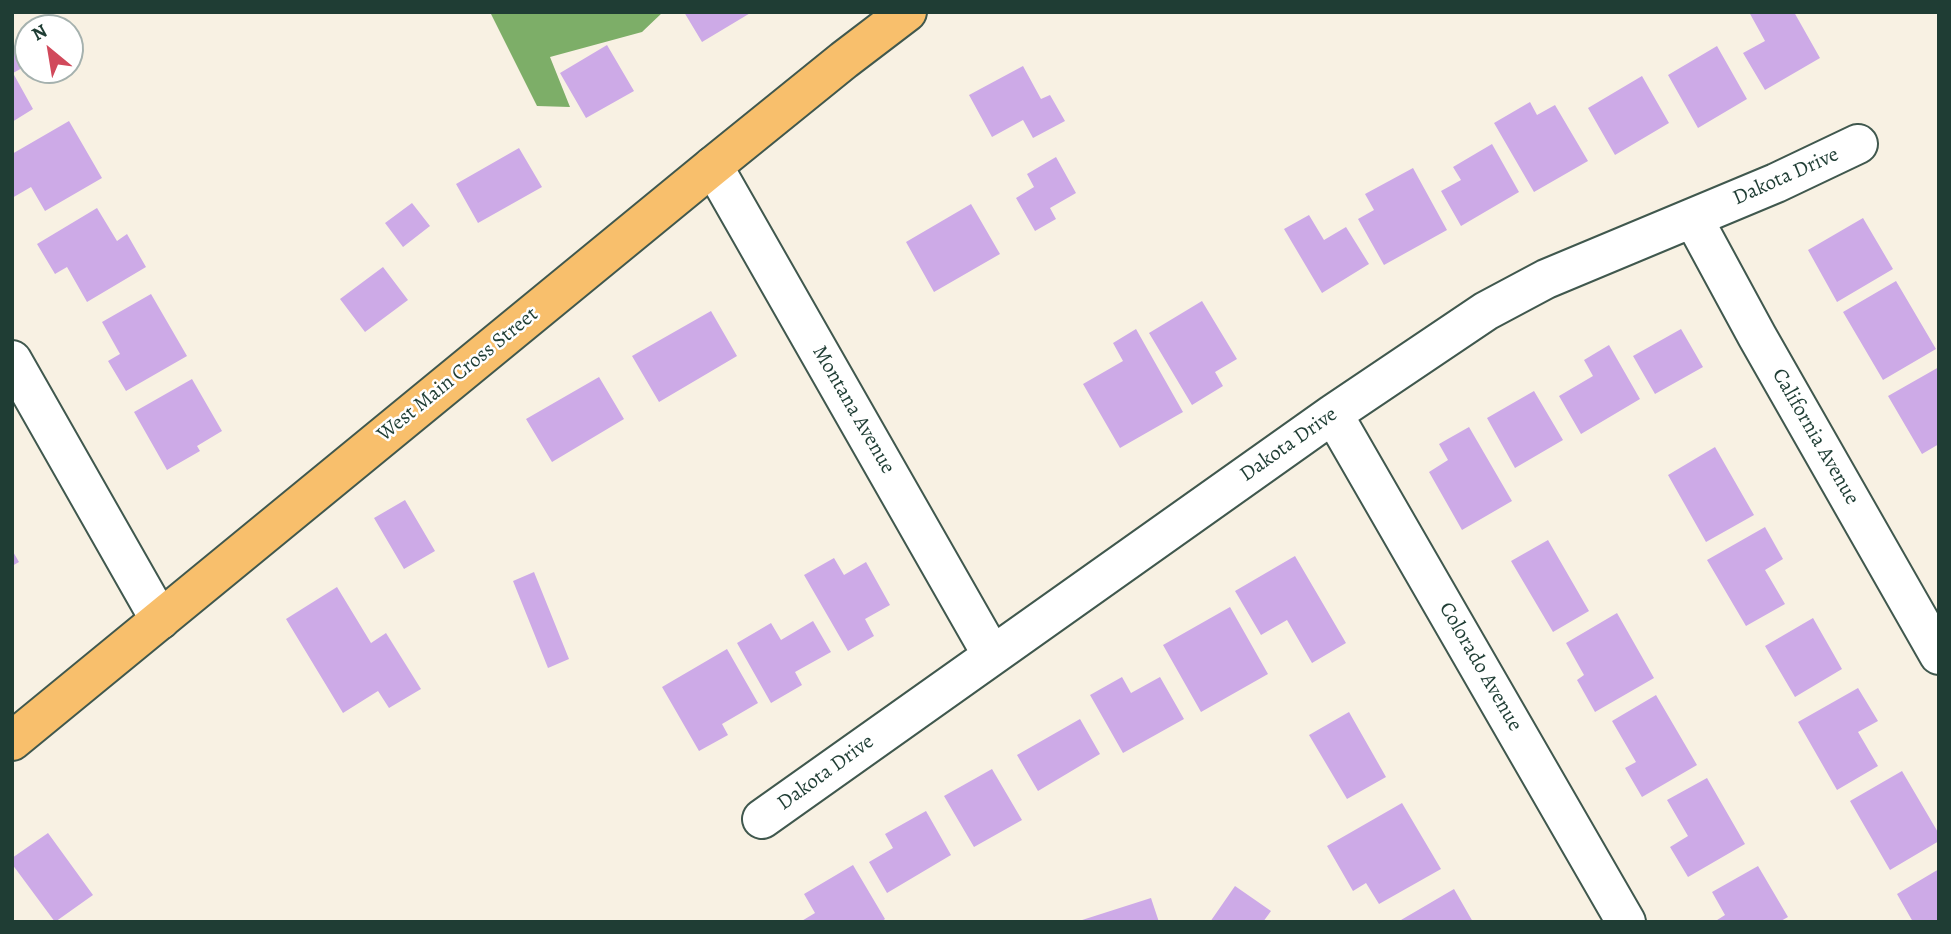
<!DOCTYPE html>
<style>
body{margin:0}
#map{position:relative;width:1951px;height:934px;overflow:hidden;background:#f8f1e3;font-family:Alegreya,serif}
canvas{display:block}
.frame{position:absolute;inset:0;border:14px solid #1f3d34;pointer-events:none}
.north{position:absolute;left:14px;top:14px;width:70px;height:70px;box-sizing:border-box;background:#fff;border:2px solid #a5b1ae;border-radius:50%;rotate:330deg;font-size:19px;font-weight:700;line-height:28px;text-align:center;color:#1f3d34}
.north::after{content:'';display:block;margin:auto;width:24px;height:32px;background:#d1495b;clip-path:polygon(50% 0,100% 100%,50% 72%,0 100%)}
</style>
<div id="map">
<canvas width="1951" height="934"></canvas>
<div class="frame"></div>
<div class="north">N</div>
</div>
<script>
const g = document.querySelector('canvas').getContext('2d');
g.lineJoin = 'round';
function paint(path, color) {
  g.fillStyle = color;
  g.fill(path, 'evenodd');
}
function poly(rows) {
  const path = new Path2D();
  for (const r of rows) {
    path.moveTo(r[0], r[1]);
    for (let i = 2; i < r.length; i += 2) path.lineTo(r[i], r[i + 1]);
  }
  return path;
}
function stroke(path, color, width, dash) {
  g.strokeStyle = color;
  g.lineWidth = width;
  g.lineCap = dash ? 'butt' : 'round';
  g.setLineDash(dash || []);
  g.stroke(path);
}
function write(font, color, halo, rows, align = 'center') {
  g.font = font + ' Alegreya,serif';
  g.lineWidth = 5;
  g.setLineDash([]);
  g.textBaseline = 'middle';
  g.strokeStyle = halo;
  g.fillStyle = color;
  for (const [text, x, y, turn = 0] of rows) {
    g.save();
    g.translate(x, y);
    g.rotate((+turn || 0) * Math.PI / 180);
    g.textAlign = isNaN(turn) ? turn : align;
    if (halo) g.strokeText(text, 0, 0);
    g.fillText(text, 0, 0);
    g.restore();
  }
}
paint(poly([
 [490,12,663,12,642,32,550,57,570,107,537,106]
]), '#7dae68');
paint(poly([
 [684,12,752,12,702,42],
 [1749,12,1794,12,1820,58,1765,90,1743,53,1765,41],
 [12,41,26,66,13,73,33,109,12,122],
 [607,45,634,91,586,118,560,73],
 [1717,46,1747,99,1698,128,1668,75],
 [1023,66,1041,99,1050,95,1065,121,1033,138,1023,120,992,137,969,95],
 [1642,76,1669,123,1615,155,1588,108],
 [1530,102,1537,115,1555,105,1588,161,1534,192,1494,123],
 [69,121,102,178,45,211,31,187,12,198,12,154],
 [1492,144,1519,192,1461,226,1441,191,1461,180,1453,167],
 [519,148,542,187,478,223,456,184],
 [1056,157,1076,193,1050,208,1056,219,1035,231,1016,198,1034,187,1027,174],
 [1413,168,1447,230,1384,265,1358,219,1374,210,1365,194],
 [412,203,430,226,403,247,385,223],
 [971,204,1000,254,934,292,906,242],
 [97,208,117,241,127,234,146,267,87,302,67,267,55,274,37,244],
 [1309,215,1324,240,1346,227,1369,264,1322,293,1284,229],
 [1863,218,1893,269,1837,302,1808,250],
 [383,267,408,300,365,332,340,299],
 [1896,281,1936,349,1883,380,1843,312],
 [151,294,187,356,126,391,108,361,120,354,102,322],
 [1202,301,1237,359,1215,372,1223,386,1192,405,1149,333],
 [711,311,737,356,659,402,632,356],
 [1136,329,1183,412,1120,448,1083,384,1123,361,1113,343],
 [1681,329,1703,367,1655,394,1633,356],
 [1609,345,1640,399,1581,434,1559,396,1593,376,1584,360],
 [1939,367,1939,444,1922,454,1888,396],
 [599,377,624,419,552,462,526,419],
 [192,379,222,431,197,446,200,451,167,470,134,412],
 [1534,391,1563,440,1515,468,1487,418],
 [1469,427,1512,501,1462,530,1429,472,1448,460,1439,444],
 [1715,447,1754,515,1706,542,1668,475],
 [405,500,435,551,404,569,374,518],
 [1765,527,1783,559,1765,570,1785,604,1746,626,1707,560],
 [1548,540,1589,611,1553,632,1511,561],
 [12,550,19,562,12,566],
 [1295,556,1346,643,1312,663,1287,620,1261,635,1235,591],
 [834,558,844,575,866,562,890,605,865,619,874,636,848,651,804,575],
 [534,572,569,659,548,668,513,581],
 [337,587,371,643,386,633,421,689,389,708,378,691,343,713,286,619],
 [1230,607,1268,674,1201,712,1163,645],
 [1617,613,1654,678,1595,712,1577,680,1584,675,1566,643],
 [1813,618,1842,669,1795,697,1765,646],
 [813,621,831,652,795,672,802,685,771,703,737,643,771,623,781,640],
 [727,649,758,703,722,724,728,735,699,751,662,687],
 [1122,677,1131,693,1160,677,1184,719,1123,753,1090,695],
 [1858,688,1878,721,1858,732,1878,766,1837,790,1798,722],
 [1656,695,1697,765,1642,797,1625,768,1636,762,1612,721],
 [1349,712,1386,777,1347,799,1309,735],
 [1080,719,1100,754,1038,791,1017,755],
 [992,769,1022,820,974,847,944,796],
 [1902,771,1939,834,1939,841,1890,870,1850,801],
 [1707,778,1745,844,1688,877,1670,847,1688,836,1667,800],
 [1402,803,1441,869,1379,904,1366,883,1353,891,1327,846],
 [926,811,951,855,887,893,869,862,893,848,885,834],
 [48,833,93,895,55,922,12,864,12,858],
 [853,865,885,919,881,922,800,922,815,913,804,894],
 [1758,866,1788,917,1779,922,1714,922,1725,915,1712,892],
 [1939,869,1939,922,1913,922,1897,894],
 [1235,886,1271,911,1263,922,1210,922],
 [1454,889,1473,922,1402,922,1401,920],
 [1151,898,1159,922,1079,922,1079,921]
]), '#cdaae7');
const minor = poly([
 [713,166,992,655],
 [1693,218,1757,336,1939,655],
 [12,360,160,620],
 [1333,414,1626,922],
 [762,819,1333,414,1486,311,1546,279,1776,183,1858,144]
]);
const major = poly([
 [12,741,713,166,844,60,907,12]
]);
stroke(minor, '#40584e', 42);
stroke(major, '#40584e', 42);
stroke(minor, '#fff', 38);
stroke(major, '#f8bf6c', 38);
write('21px', '#1f3d34', '#fff', [
 ["Dakota Drive",1786,177,-24],
 ["West Main Cross Street",458,375,-39],
 ["Montana Avenue",853,410,60],
 ["California Avenue",1815,437,60],
 ["Dakota Drive",1289,445,-35],
 ["Colorado Avenue",1480,667,60],
 ["Dakota Drive",826,773,-36]
]);
</script>
